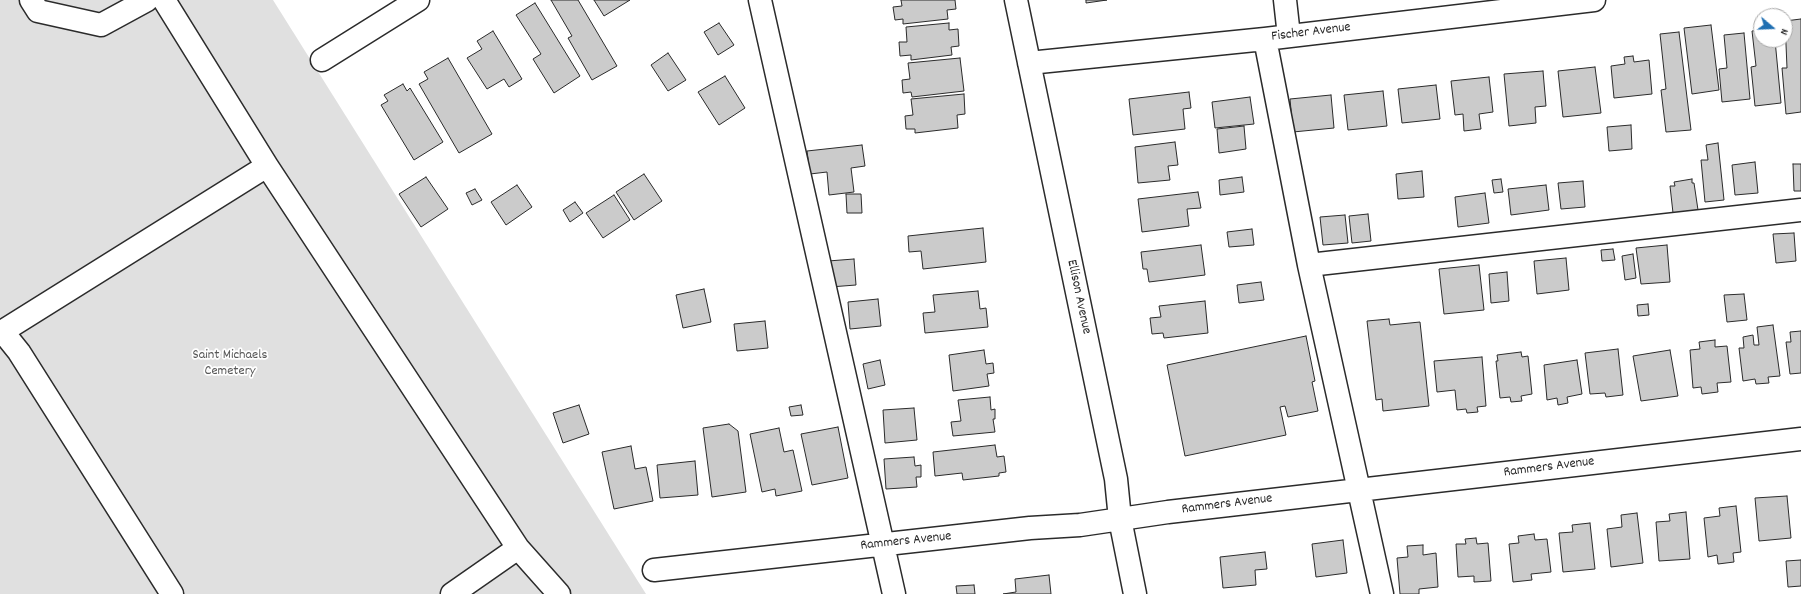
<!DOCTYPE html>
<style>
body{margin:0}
#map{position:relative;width:1801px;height:594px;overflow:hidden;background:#fff;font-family:Dekko,sans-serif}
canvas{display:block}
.north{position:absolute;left:1753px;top:8px;width:40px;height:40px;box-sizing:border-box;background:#fff;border:1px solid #aaa;border-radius:50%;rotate:109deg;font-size:11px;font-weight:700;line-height:16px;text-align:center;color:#2b2b2b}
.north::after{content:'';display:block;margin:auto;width:14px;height:18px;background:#1f6fb2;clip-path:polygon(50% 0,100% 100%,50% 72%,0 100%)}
</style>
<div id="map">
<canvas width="1801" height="594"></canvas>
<div class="north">N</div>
</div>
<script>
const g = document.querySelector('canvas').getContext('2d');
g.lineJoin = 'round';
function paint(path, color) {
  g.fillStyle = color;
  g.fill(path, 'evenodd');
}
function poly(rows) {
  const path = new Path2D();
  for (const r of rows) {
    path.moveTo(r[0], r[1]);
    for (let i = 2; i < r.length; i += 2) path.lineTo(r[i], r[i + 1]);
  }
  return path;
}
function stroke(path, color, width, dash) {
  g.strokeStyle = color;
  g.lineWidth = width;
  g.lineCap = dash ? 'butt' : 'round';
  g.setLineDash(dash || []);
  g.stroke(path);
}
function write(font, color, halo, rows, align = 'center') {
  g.font = font + ' Dekko,sans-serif';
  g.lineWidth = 3.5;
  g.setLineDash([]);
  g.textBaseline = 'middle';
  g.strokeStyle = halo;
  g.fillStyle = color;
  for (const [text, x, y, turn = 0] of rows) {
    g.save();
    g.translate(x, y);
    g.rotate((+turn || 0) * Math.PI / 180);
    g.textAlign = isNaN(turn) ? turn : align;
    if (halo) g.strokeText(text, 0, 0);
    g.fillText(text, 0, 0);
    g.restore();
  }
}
paint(poly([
 [0,0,273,0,646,594,0,594]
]), '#e0e0e0');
const building = poly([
 [551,0,578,0,617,66,592,80,568,38,572,36,551,0],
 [594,0,630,0,604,16,594,0],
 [901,0,955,0,956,9,947,10,948,19,903,24,903,19,895,20,893,7,902,6,901,0],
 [1086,0,1107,0,1086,3,1086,0],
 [535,3,580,76,554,93,533,59,541,54,516,15,535,3],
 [1801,19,1801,112,1786,114,1782,68,1787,68,1785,21,1801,19],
 [719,23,734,45,718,55,704,32,719,23],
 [949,23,949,30,958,29,959,46,951,47,952,55,911,60,911,55,900,56,899,42,907,42,906,27,949,23],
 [1711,25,1719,90,1692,94,1684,28,1711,25],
 [1761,30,1761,40,1775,40,1781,103,1755,106,1751,67,1756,66,1752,31,1761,30],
 [493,31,522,79,509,87,504,79,487,89,467,58,482,49,477,41,493,31],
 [1679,32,1691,130,1666,132,1661,90,1666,89,1660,34,1679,32],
 [1744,33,1750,99,1722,102,1719,69,1727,68,1724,35,1744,33],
 [668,53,686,80,668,91,651,65,668,53],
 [1633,56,1634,62,1649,60,1652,94,1614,98,1611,66,1625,64,1624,57,1633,56],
 [448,58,492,134,459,153,419,84,428,79,424,72,448,58],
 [960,58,964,91,912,97,911,92,903,93,902,80,910,79,908,63,960,58],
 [1595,67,1601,113,1563,117,1558,71,1595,67],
 [1543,71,1546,106,1535,107,1536,123,1509,126,1504,74,1543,71],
 [725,76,745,108,719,125,698,92,725,76],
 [1489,77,1493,112,1479,114,1481,129,1464,131,1463,114,1455,115,1451,81,1489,77],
 [403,84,407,91,410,88,443,142,414,160,381,105,388,101,384,95,403,84],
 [1436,85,1440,119,1402,123,1398,89,1436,85],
 [1383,91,1387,126,1348,130,1344,95,1383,91],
 [1189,92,1191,108,1183,109,1185,129,1133,135,1129,99,1189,92],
 [964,94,965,114,957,115,958,128,915,133,915,129,906,129,905,116,913,115,911,99,964,94],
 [1331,95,1334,128,1293,132,1290,99,1331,95],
 [1250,97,1254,124,1215,128,1212,102,1250,97],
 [1631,125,1632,149,1609,151,1607,127,1631,125],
 [1244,126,1246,149,1219,153,1217,129,1244,126],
 [1175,142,1178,165,1168,166,1170,180,1138,183,1135,147,1175,142],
 [1718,143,1724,200,1705,202,1701,160,1708,160,1706,145,1718,143],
 [862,145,865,166,851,168,854,192,829,195,827,172,810,174,807,151,862,145],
 [1755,162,1758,193,1735,195,1732,165,1755,162],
 [1793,164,1801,164,1801,191,1794,191,1793,164],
 [1422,171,1424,197,1398,199,1396,174,1422,171],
 [644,174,662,201,634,220,616,192,644,174],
 [426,177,448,209,421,227,399,194,426,177],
 [1242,177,1244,192,1220,195,1219,180,1242,177],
 [1501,179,1503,192,1494,193,1492,180,1501,179],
 [1692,179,1692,183,1694,183,1698,210,1673,213,1670,186,1675,186,1674,182,1692,179],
 [1583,181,1585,207,1561,209,1558,183,1583,181],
 [517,185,532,207,506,225,491,202,517,185],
 [1546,185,1549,210,1511,215,1508,189,1546,185],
 [475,189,482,200,472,205,466,193,475,189],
 [1198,192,1201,208,1187,209,1189,226,1142,232,1138,199,1198,192],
 [1485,193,1489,223,1458,227,1455,197,1485,193],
 [846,194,861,194,862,213,847,213,846,194],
 [614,195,630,220,603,238,586,213,614,195],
 [575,202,583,213,570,222,563,210,575,202],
 [1368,214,1371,241,1352,243,1349,216,1368,214],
 [1345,215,1348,243,1323,245,1320,217,1345,215],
 [983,228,986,262,923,269,921,251,909,252,908,236,983,228],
 [1252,229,1254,245,1229,247,1227,232,1252,229],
 [1794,233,1796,261,1776,263,1773,234,1794,233],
 [1201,245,1205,275,1149,282,1147,269,1143,269,1141,252,1201,245],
 [1667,245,1670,282,1641,284,1636,248,1667,245],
 [1613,249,1615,260,1602,261,1601,250,1613,249],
 [1633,254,1636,278,1625,280,1622,256,1633,254],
 [1566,258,1569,290,1537,294,1534,261,1566,258],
 [854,259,856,285,830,287,828,261,854,259],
 [1479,265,1484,310,1444,314,1439,269,1479,265],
 [1507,272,1509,301,1491,303,1489,274,1507,272],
 [1261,282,1264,300,1239,303,1237,285,1261,282],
 [704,289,711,322,683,328,676,295,704,289],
 [978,291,980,309,986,308,988,327,925,333,923,313,935,312,933,295,978,291],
 [1744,294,1747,320,1727,322,1724,295,1744,294],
 [878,299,881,326,850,329,848,302,878,299],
 [1205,301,1208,333,1164,338,1163,333,1152,334,1150,318,1161,317,1159,306,1205,301],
 [1648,304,1649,315,1638,316,1637,305,1648,304],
 [1389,319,1390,325,1420,322,1429,406,1383,411,1382,399,1376,400,1367,321,1389,319],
 [765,321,768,348,737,351,734,324,765,321],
 [1773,325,1780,376,1768,377,1769,383,1756,384,1755,379,1743,381,1739,348,1744,348,1743,337,1753,335,1754,345,1759,345,1757,327,1773,325],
 [1801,331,1801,373,1790,374,1786,342,1791,342,1790,332,1801,331],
 [1306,336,1315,381,1312,382,1318,411,1288,417,1285,406,1280,407,1286,435,1185,456,1167,365,1306,336],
 [1715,340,1715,347,1727,346,1731,382,1717,383,1718,392,1702,394,1701,387,1693,388,1690,350,1700,349,1699,342,1715,340],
 [1618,349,1623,395,1606,397,1605,393,1590,394,1585,353,1618,349],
 [984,350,986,364,993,363,994,373,987,374,989,386,953,391,949,355,984,350],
 [1670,350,1678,396,1641,401,1633,356,1670,350],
 [1521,352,1522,357,1528,356,1532,394,1521,396,1522,401,1511,402,1510,397,1500,398,1496,361,1498,361,1497,355,1521,352],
 [1482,357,1486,406,1477,407,1478,412,1467,413,1466,409,1457,410,1455,390,1437,392,1434,361,1482,357],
 [880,360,885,385,868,389,863,364,880,360],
 [1577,360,1582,394,1567,397,1568,403,1558,405,1557,398,1547,400,1544,365,1577,360],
 [990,397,991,410,995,409,995,419,993,419,995,432,953,436,951,422,961,421,958,400,990,397],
 [579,405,589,434,563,443,553,413,579,405],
 [801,405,803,415,791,416,789,407,801,405],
 [914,408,917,440,885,443,883,410,914,408],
 [729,424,738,431,746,492,712,497,703,428,729,424],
 [838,427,848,478,812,485,801,434,838,427],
 [779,428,784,452,793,450,802,491,776,496,775,489,762,492,750,434,779,428],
 [995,445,997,457,1004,456,1006,472,999,473,999,476,963,480,962,473,935,476,933,452,995,445],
 [631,446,635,469,646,467,653,501,614,509,602,452,631,446],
 [914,457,915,466,921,465,921,477,916,477,917,487,886,489,884,459,914,457],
 [695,461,698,495,660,498,657,465,695,461],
 [1787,496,1791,538,1759,541,1755,498,1787,496],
 [1736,506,1741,552,1733,553,1734,562,1718,564,1717,555,1708,557,1704,518,1720,516,1719,508,1736,506],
 [1686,512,1690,559,1659,561,1656,522,1670,521,1669,514,1686,512],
 [1637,513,1643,563,1611,567,1607,529,1622,527,1621,515,1637,513],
 [1590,523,1595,569,1563,572,1559,533,1573,532,1572,525,1590,523],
 [1534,534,1535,540,1547,539,1551,572,1531,574,1532,580,1513,582,1509,544,1519,543,1518,536,1534,534],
 [1476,538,1477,544,1488,543,1491,581,1474,582,1474,576,1458,577,1456,544,1466,544,1465,539,1476,538],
 [1343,540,1347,573,1316,577,1312,544,1343,540],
 [1423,545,1423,555,1436,553,1438,587,1419,589,1419,594,1400,594,1397,558,1408,557,1407,546,1423,545],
 [1265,552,1267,569,1255,570,1256,585,1223,588,1220,557,1265,552],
 [1801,560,1801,586,1788,587,1786,561,1801,560],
 [1049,575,1051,594,1003,594,1016,592,1015,579,1049,575],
 [974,585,975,594,957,594,956,586,974,585]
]);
paint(building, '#cbcbcb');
stroke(building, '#2b2b2b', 1);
const minor = poly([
 [31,0,38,11,101,25,147,0],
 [760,0,894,594],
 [1016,0,1116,479,1120,519,1135,594],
 [1285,0,1289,36],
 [1265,39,1309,265],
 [322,60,418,0],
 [1029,63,1265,39,1594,0],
 [267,166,518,548,452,594],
 [3,332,19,352,172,594],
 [0,333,267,166,164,0],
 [518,548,559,594],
 [654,570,1030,528,1080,525,1168,512,1801,439],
 [1382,594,1309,265,1801,210]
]);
stroke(minor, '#2b2b2b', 25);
stroke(minor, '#fff', 22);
write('14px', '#2b2b2b', '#fff', [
 ["Fischer Avenue",1311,33,-7],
 ["Ellison Avenue",1078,297,78],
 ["Rammers Avenue",1549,468,-7],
 ["Rammers Avenue",1227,505,-7],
 ["Rammers Avenue",906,542,-6]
]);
write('14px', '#585858', '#fff', [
 ["Saint Michaels",230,356],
 ["Cemetery",230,372]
]);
</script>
